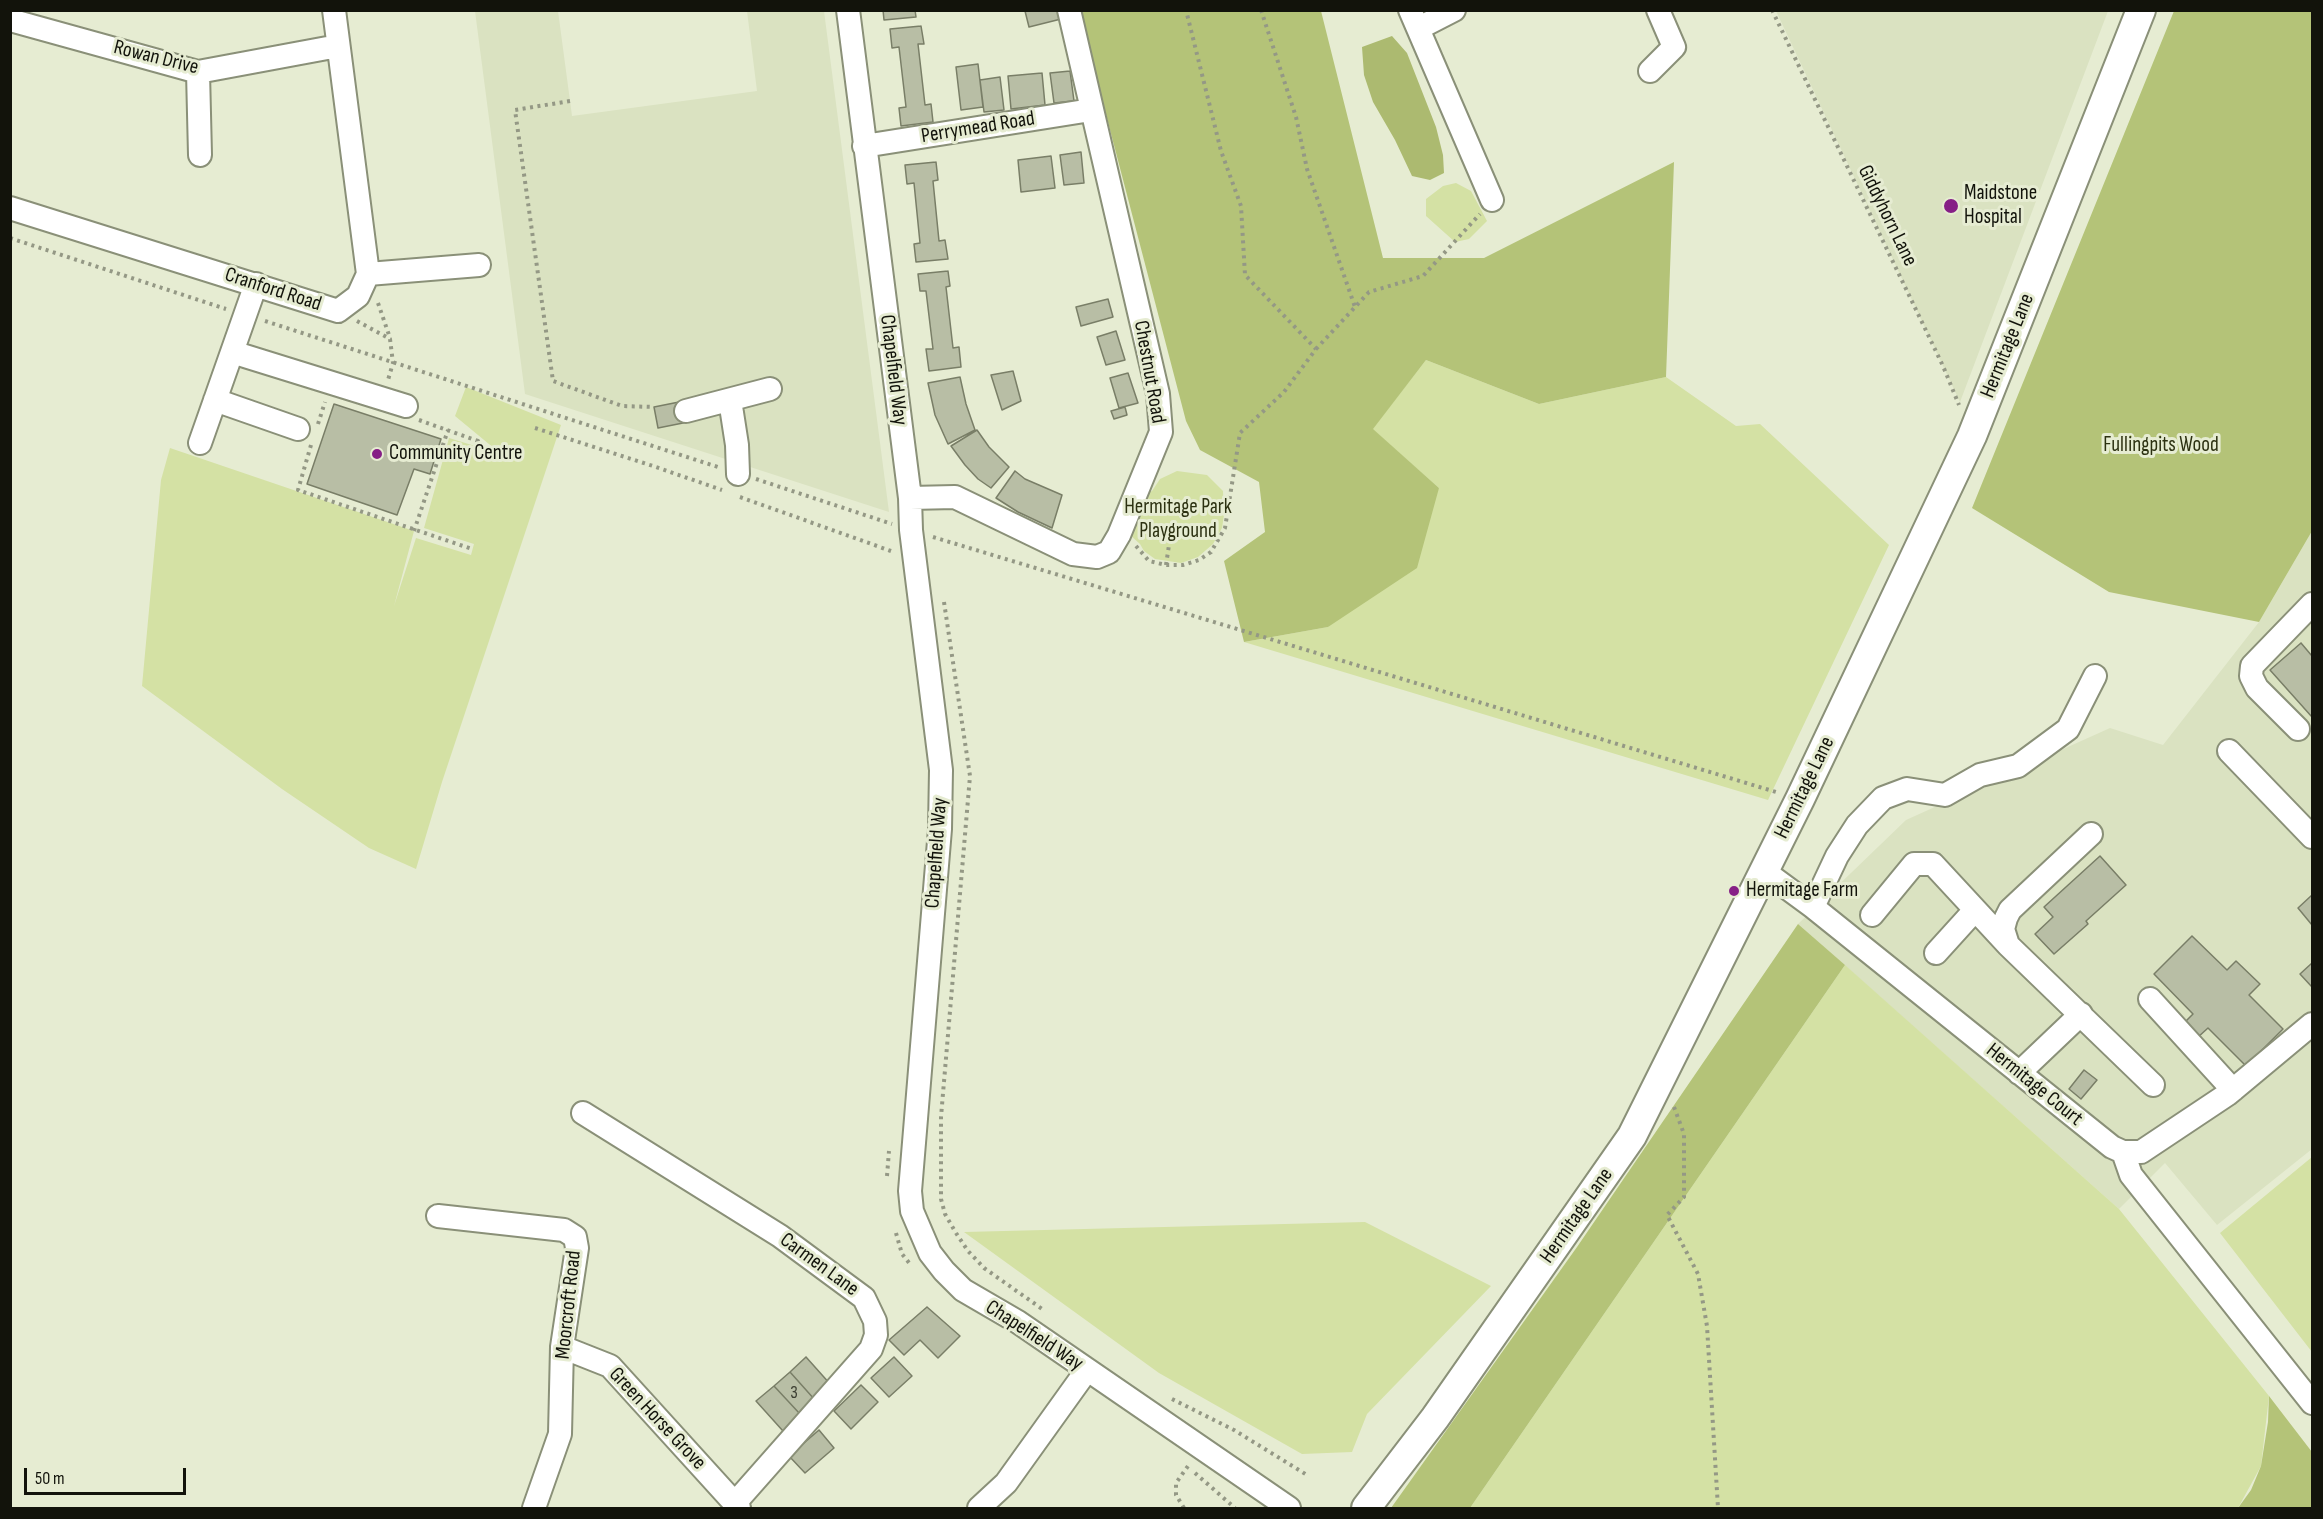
<!DOCTYPE html>
<style>
body{margin:0}
#map{position:relative;width:2323px;height:1519px;overflow:hidden;background:#e6ecd2;font-family:"Sofia Sans Condensed",sans-serif}
canvas{display:block}
.frame{position:absolute;inset:0;border:12px solid #12130b;pointer-events:none}
.scale{position:absolute;left:24px;top:1468px;width:162px;height:27px;box-sizing:border-box;border:3px solid #12130b;border-top:0;padding-left:8px;font-size:18px;line-height:21px;white-space:nowrap;color:#12130b;-webkit-text-stroke:4px #e6ecd2;paint-order:stroke}
</style>
<div id="map">
<canvas width="2323" height="1519"></canvas>
<div class="frame"></div>
<div class="scale">50 m</div>
</div>
<script>
const g = document.querySelector('canvas').getContext('2d');
g.lineJoin = 'round';
function paint(path, color) {
  g.fillStyle = color;
  g.fill(path, 'evenodd');
}
function poly(rows) {
  const path = new Path2D();
  for (const r of rows) {
    path.moveTo(r[0], r[1]);
    for (let i = 2; i < r.length; i += 2) path.lineTo(r[i], r[i + 1]);
  }
  return path;
}
function stroke(path, color, width, dash) {
  g.strokeStyle = color;
  g.lineWidth = width;
  g.lineCap = dash ? 'butt' : 'round';
  g.setLineDash(dash || []);
  g.stroke(path);
}
function write(font, color, halo, rows, align = 'center') {
  g.font = font + ' "Sofia Sans Condensed",sans-serif';
  g.lineWidth = 6;
  g.setLineDash([]);
  g.textBaseline = 'middle';
  g.strokeStyle = halo;
  g.fillStyle = color;
  for (const [text, x, y, turn = 0] of rows) {
    g.save();
    g.translate(x, y);
    g.rotate((+turn || 0) * Math.PI / 180);
    g.textAlign = isNaN(turn) ? turn : align;
    if (halo) g.strokeText(text, 0, 0);
    g.fillText(text, 0, 0);
    g.restore();
  }
}
paint(poly([
 [475,11,558,11,572,116,757,91,747,11,824,11,889,512,525,394],
 [1776,11,2108,11,1960,402],
 [2312,531,2312,1149,2217,1225,2165,1163,2119,1209,1798,924,1906,820,2110,728,2163,745,2259,622]
]), '#dae2c1');
paint(poly([
 [1456,183,1471,191,1487,221,1469,239,1455,242,1426,216,1426,199,1443,186],
 [1426,360,1539,404,1666,377,1736,426,1760,424,1889,545,1768,800,1244,642,1328,627,1439,488,1372,429],
 [466,387,561,425,442,782,416,869,369,848,282,789,142,686,161,480,170,448,414,531,394,606,416,538,471,555,474,544,424,528,449,438,501,454,455,416],
 [1177,471,1207,475,1223,491,1224,515,1222,528,1213,544,1198,557,1181,563,1155,559,1144,551,1140,544,1130,535,1145,493,1152,491,1160,479],
 [1845,965,2119,1209,2269,1396,2261,1466,2238,1508,1470,1508],
 [2312,1157,2312,1352,2220,1233],
 [1365,1222,1491,1286,1367,1414,1352,1452,1302,1454,1159,1373,964,1232]
]), '#d4e1a4');
paint(poly([
 [1079,11,1321,11,1383,258,1484,258,1674,162,1666,377,1539,404,1426,360,1373,429,1439,488,1417,568,1328,627,1244,642,1224,561,1265,532,1259,482,1200,450,1186,421],
 [2174,11,2312,11,2312,531,2259,622,2109,592,1972,508],
 [1798,924,1845,965,1470,1508,1391,1508,1577,1247],
 [2269,1396,2312,1452,2312,1508,2238,1508,2251,1490,2261,1466,2268,1422]
]), '#b4c378');
paint(poly([
 [1392,36,1407,53,1436,127,1443,155,1444,173,1430,180,1412,176,1395,140,1373,102,1364,75,1362,47]
]), '#acba70');
const building = poly([
 [883,10,915,10,916,17,884,20,883,10],
 [1058,10,1061,19,1029,27,1025,11,1058,10],
 [921,26,924,44,918,44,925,105,931,104,933,122,901,126,899,108,906,107,899,47,892,48,890,29,921,26],
 [978,64,983,107,961,110,956,67,978,64],
 [1070,71,1074,101,1054,103,1050,73,1070,71],
 [1042,73,1045,105,1011,109,1008,76,1042,73],
 [1000,77,1004,110,984,112,980,80,1000,77],
 [1081,152,1084,183,1064,185,1060,155,1081,152],
 [1051,156,1055,188,1021,192,1018,160,1051,156],
 [936,162,938,180,933,181,939,241,945,240,948,259,916,262,914,244,920,243,914,183,907,184,905,165,936,162],
 [948,271,950,286,946,287,953,348,959,347,961,367,929,371,926,349,933,349,926,291,920,291,918,274,948,271],
 [1108,299,1113,317,1081,326,1076,307,1108,299],
 [1116,331,1125,360,1106,365,1097,337,1116,331],
 [1013,371,1021,401,1002,410,991,375,1013,371],
 [1128,373,1138,403,1119,408,1110,378,1128,373],
 [960,377,966,404,975,430,948,444,935,415,928,383,960,377],
 [684,401,688,422,658,428,654,407,684,401],
 [334,404,441,439,430,474,414,469,397,515,307,484,334,404],
 [1125,407,1127,415,1114,419,1111,411,1125,407],
 [977,430,989,447,1009,467,991,488,978,479,965,465,951,446,977,430],
 [1015,471,1025,479,1062,495,1052,528,1018,512,996,498,1015,471],
 [2301,643,2312,656,2312,717,2270,670,2301,643],
 [2100,856,2126,885,2086,921,2088,924,2054,954,2035,934,2053,917,2044,907,2100,856],
 [2312,895,2312,925,2298,908,2312,895],
 [2192,936,2227,970,2236,961,2260,984,2249,995,2283,1029,2246,1066,2208,1028,2197,1038,2183,1024,2193,1014,2154,974,2192,936],
 [2312,963,2312,987,2300,974,2312,963],
 [2084,1070,2097,1080,2081,1099,2069,1089,2084,1070],
 [927,1307,960,1336,938,1358,920,1340,904,1355,889,1340,927,1307],
 [806,1357,831,1385,815,1400,790,1372,806,1357],
 [894,1357,912,1376,889,1397,871,1378,894,1357],
 [790,1372,815,1400,800,1414,774,1386,790,1372],
 [861,1385,878,1402,851,1429,834,1411,861,1385],
 [774,1386,800,1414,783,1431,756,1401,774,1386],
 [819,1430,834,1448,805,1473,789,1456,819,1430]
]);
paint(building, '#b8bea5');
stroke(building, '#797e67', 1.5);
const minor = poly([
 [848,10,910,498,911,530,941,770,940,829,910,1191,912,1211,930,1253,944,1271,963,1290,1018,1322,1289,1508],
 [1410,10,1492,200],
 [10,20,198,72,338,46],
 [1419,28,1454,10],
 [1650,71,1674,47,1658,10],
 [198,72,200,155],
 [864,146,1091,110],
 [10,208,338,311,358,296,368,274,334,10],
 [368,274,479,265],
 [232,352,406,406],
 [215,400,298,429],
 [730,400,737,445,738,474],
 [686,411,770,389],
 [200,443,256,284],
 [910,498,955,497,1073,554,1097,557,1109,552,1119,535,1161,432,1158,394,1069,10],
 [2298,729,2257,688,2251,676,2252,666,2312,604],
 [2229,751,2312,837],
 [2091,834,2010,910,2006,918,2003,929,2008,945,2153,1085],
 [1764,871,1813,907,2112,1147,2123,1152,2141,1152,2228,1094,2312,1024],
 [1813,907,1837,856,1857,825,1883,798,1907,789,1945,795,1980,775,2018,766,2068,729,2095,676],
 [1872,915,1914,864,1933,864,2008,945],
 [1936,953,1975,910],
 [2150,999,2233,1090],
 [2019,1073,2081,1014],
 [583,1113,780,1236,864,1298,875,1321,876,1335,871,1349,735,1503],
 [2123,1152,2131,1175,2312,1403],
 [438,1216,564,1230,575,1237,577,1248,562,1347,560,1434,534,1508],
 [562,1347,610,1366,739,1508],
 [979,1508,1006,1483,1087,1370]
]);
const major = poly([
 [1366,1508,1435,1418,1632,1136,1800,799,1972,436,2141,10]
]);
stroke(minor, '#8a9078', 26);
stroke(major, '#8a9078', 32);
stroke(poly([
 [1261,10,1296,117,1307,169,1355,307],
 [1772,10,1943,366,1959,405],
 [570,101,515,110,553,381,622,406,654,407],
 [10,238,226,309],
 [378,303,390,338],
 [265,321,718,467],
 [357,321,390,339,393,363,388,380],
 [1316,349,1369,292,1423,276,1480,214],
 [419,420,478,441,477,447],
 [318,424,325,402],
 [535,428,653,466,722,490],
 [311,445,298,490,472,549],
 [756,479,892,524],
 [740,497,891,551],
 [414,531,448,430],
 [933,537,1776,792],
 [1136,546,1149,561,1166,565,1183,565,1199,560,1211,552,1225,528,1240,433,1284,392,1316,349,1245,275,1241,206,1221,151,1186,10],
 [1166,565,1169,545],
 [944,602,970,776,941,1117,941,1199,945,1214,956,1233,968,1251,984,1268,1045,1311],
 [1674,1107,1684,1134,1684,1197,1667,1215,1698,1274,1707,1326,1718,1508],
 [887,1176,889,1151],
 [896,1233,902,1254,910,1264],
 [1172,1399,1234,1430,1307,1475],
 [1195,1473,1235,1508],
 [1184,1508,1176,1495,1176,1483,1188,1466]
]), '#949885', 4, [3, 4.5]);
stroke(minor, '#fff', 22);
stroke(major, '#fff', 28);
for (const [x, y, r, color] of [
 [1951,206,8,"#861f86"],
 [377,454,6,"#861f86"],
 [1734,891,6,"#861f86"]
]) {
  const dot = new Path2D();
  dot.arc(x, y, r, 0, 2 * Math.PI);
  g.fillStyle = color;
  g.fill(dot);
  stroke(dot, '#e6ecd2', 2);
}
write('18px', '#3c3e32', null, [
 ["3",794,1393]
]);
write('21px', '#12130b', '#e6ecd2', [
 ["Rowan Drive",156,58,14],
 ["Perrymead Road",978,128,-9],
 ["Giddyhorn Lane",1887,216,64],
 ["Cranford Road",273,290,18],
 ["Hermitage Lane",2008,346,-68],
 ["Chapelfield Way",893,370,83],
 ["Chestnut Road",1149,372,80],
 ["Hermitage Lane",1805,788,-64],
 ["Chapelfield Way",937,853,-86],
 ["Hermitage Court",2034,1085,39],
 ["Hermitage Lane",1577,1216,-55],
 ["Carmen Lane",819,1265,36],
 ["Moorcroft Road",569,1305,-84],
 ["Chapelfield Way",1034,1336,33],
 ["Green Horse Grove",657,1419,47]
]);
write('21px', '#12130b', '#e6ecd2', [
 ["Maidstone",1964,194],
 ["Hospital",1964,218],
 ["Community Centre",389,454],
 ["Hermitage Farm",1746,891]
], 'left');
write('21px', '#2c3111', '#e6ecd2', [
 ["Fullingpits Wood",2161,446],
 ["Hermitage Park",1178,508],
 ["Playground",1178,532]
]);
</script>
